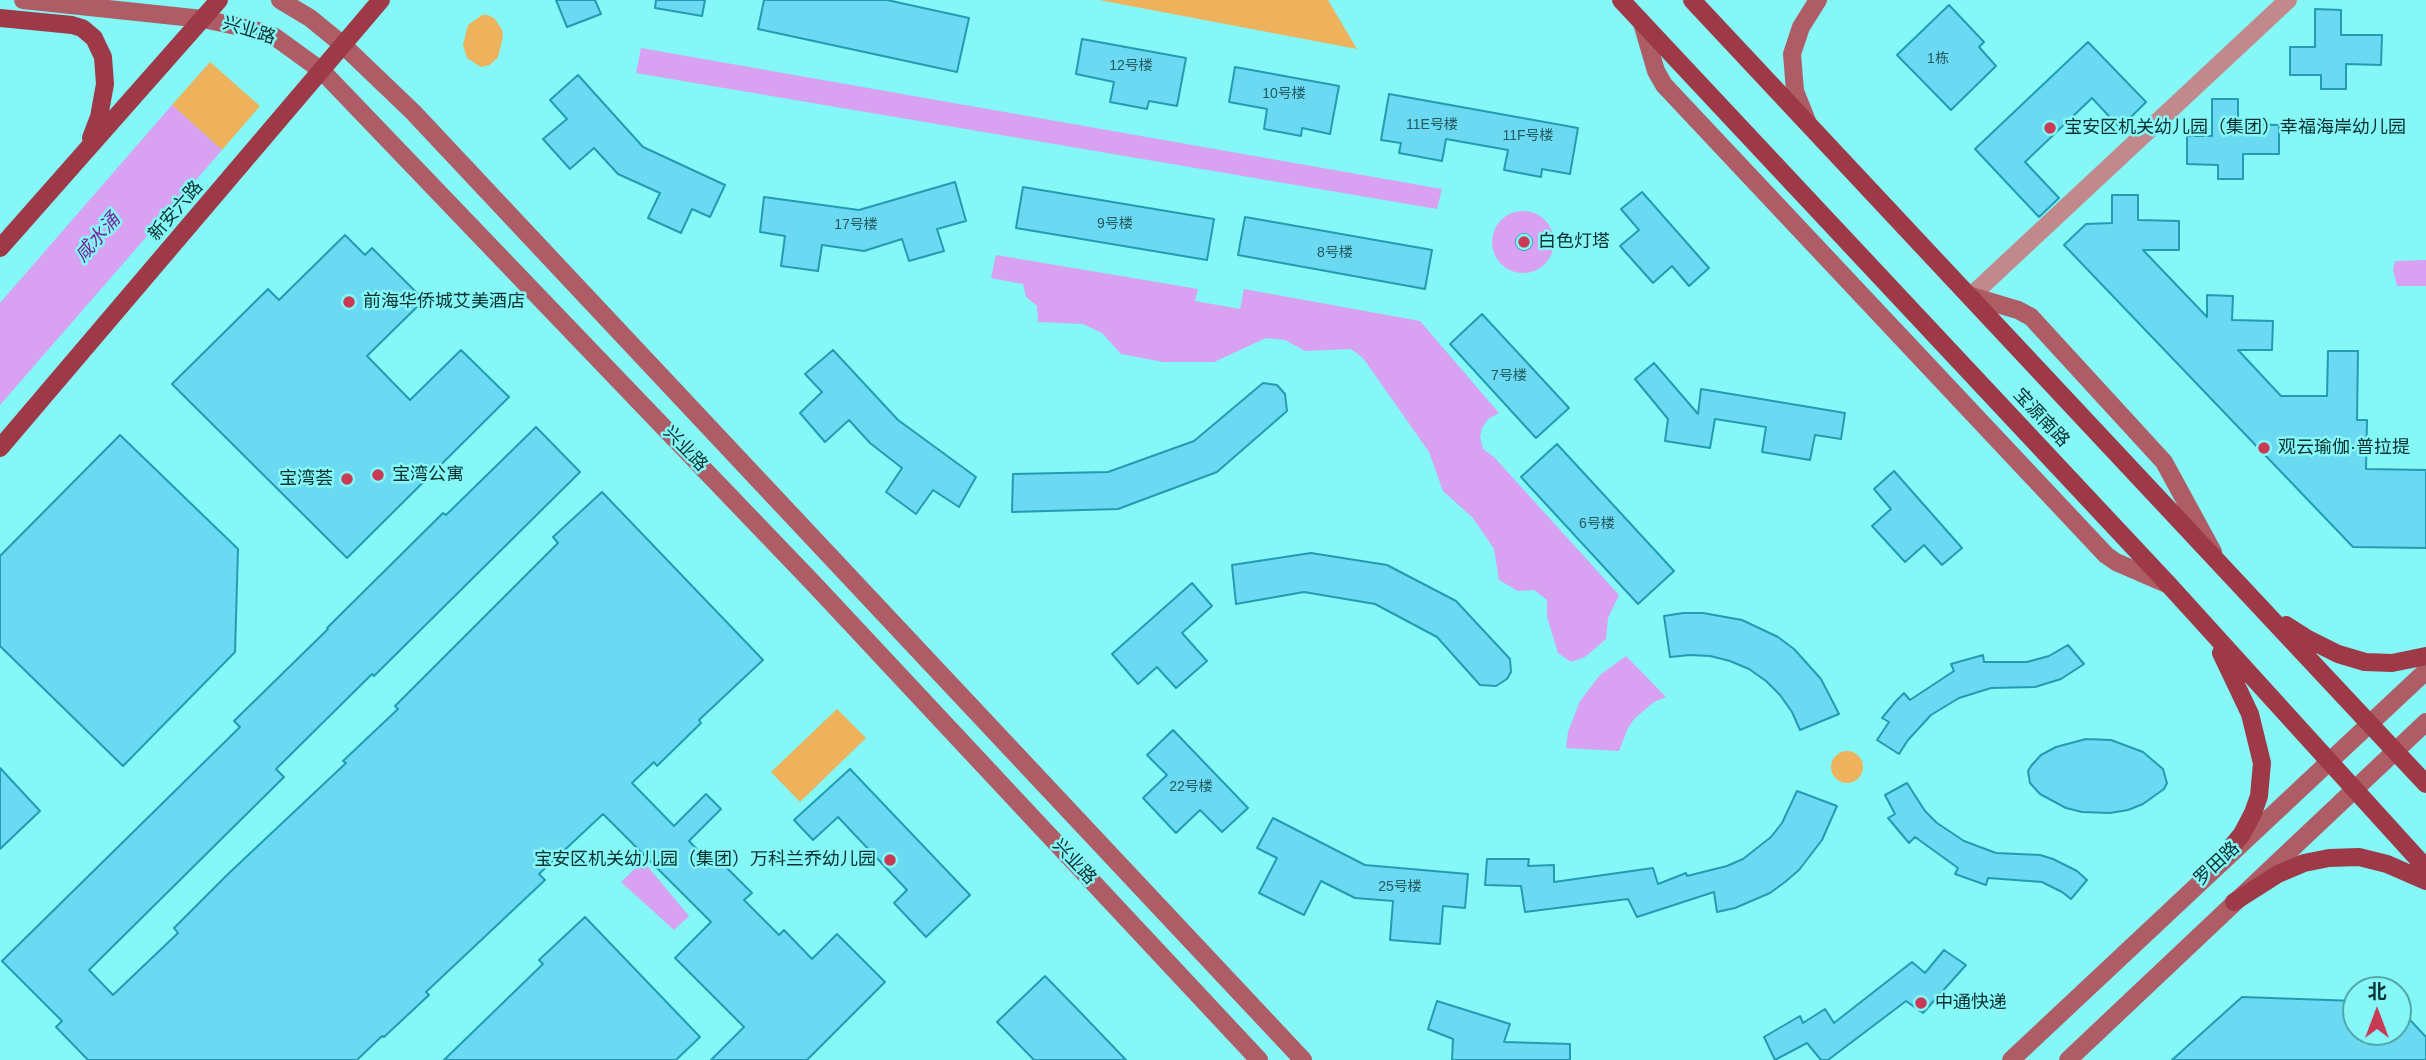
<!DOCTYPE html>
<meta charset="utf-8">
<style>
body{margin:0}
#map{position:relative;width:2426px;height:1060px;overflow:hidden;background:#84f7f6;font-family:Helvetica,"Noto Sans SC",sans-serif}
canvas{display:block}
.north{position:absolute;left:2342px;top:976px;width:70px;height:70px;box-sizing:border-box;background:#84f7f6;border:2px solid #53a7a7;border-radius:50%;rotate:0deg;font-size:19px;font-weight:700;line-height:28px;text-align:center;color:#093030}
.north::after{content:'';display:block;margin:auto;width:24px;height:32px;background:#ca3a55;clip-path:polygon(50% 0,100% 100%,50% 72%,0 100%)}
</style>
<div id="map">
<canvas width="2426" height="1060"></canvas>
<div class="north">北</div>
</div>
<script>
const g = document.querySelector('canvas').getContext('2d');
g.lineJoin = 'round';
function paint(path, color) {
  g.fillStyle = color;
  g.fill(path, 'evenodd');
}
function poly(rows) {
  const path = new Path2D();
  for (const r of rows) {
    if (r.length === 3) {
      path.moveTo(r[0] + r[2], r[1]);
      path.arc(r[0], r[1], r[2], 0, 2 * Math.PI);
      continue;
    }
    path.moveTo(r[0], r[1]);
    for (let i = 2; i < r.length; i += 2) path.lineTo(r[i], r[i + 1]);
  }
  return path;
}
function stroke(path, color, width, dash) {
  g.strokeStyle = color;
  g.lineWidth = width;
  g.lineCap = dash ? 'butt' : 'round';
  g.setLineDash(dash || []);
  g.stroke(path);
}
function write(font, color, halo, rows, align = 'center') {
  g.font = font + ' Helvetica,"Noto Sans SC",sans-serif';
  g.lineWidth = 5;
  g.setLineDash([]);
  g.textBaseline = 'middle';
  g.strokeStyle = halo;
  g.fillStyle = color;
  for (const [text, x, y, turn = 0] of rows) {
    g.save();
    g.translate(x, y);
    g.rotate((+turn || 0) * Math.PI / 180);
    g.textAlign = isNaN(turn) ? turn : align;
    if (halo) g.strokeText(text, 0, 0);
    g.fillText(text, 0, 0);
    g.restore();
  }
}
paint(poly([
 [1099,0,1328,0,1357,49],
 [482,15,488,15,495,19,502,30,503,37,498,57,490,65,481,67,467,58,463,45,468,25],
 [210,62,260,106,222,150,172,105],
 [837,709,866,738,800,802,771,772],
 [1847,767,16]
]), '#eeb25d');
paint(poly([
 [641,48,1442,189,1437,209,636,73],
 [172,105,222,150,0,405,0,303],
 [1523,242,31],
 [996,255,1198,289,1195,301,1240,309,1244,289,1420,321,1499,413,1488,419,1482,428,1480,437,1483,449,1494,457,1619,595,1608,618,1606,639,1585,657,1571,662,1558,653,1547,617,1547,600,1534,590,1518,591,1499,580,1494,549,1473,518,1443,491,1429,452,1363,358,1351,349,1305,351,1285,340,1266,338,1214,362,1163,362,1121,354,1102,333,1083,324,1038,322,1037,306,1026,297,1023,284,991,278],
 [2426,260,2426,286,2397,286,2393,270,2395,261],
 [1626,656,1666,697,1654,702,1635,718,1628,728,1619,751,1566,748,1568,732,1580,701,1600,675],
 [643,861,689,916,674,930,621,882]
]), '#d8a1f2');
const building = poly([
 [556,0,595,0,601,14,567,27,556,0],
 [656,0,705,0,702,16,655,8,656,0],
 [764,0,887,0,969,18,957,72,758,29,764,0],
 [1949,5,1984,42,1979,47,1996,66,1951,110,1897,55,1949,5],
 [2315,9,2341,10,2341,35,2382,35,2381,65,2346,64,2346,89,2321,89,2321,75,2290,75,2290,47,2315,47,2315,9],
 [1082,39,1186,58,1177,106,1149,101,1147,109,1110,102,1114,82,1076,74,1082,39],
 [2088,42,2146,102,2120,128,2092,98,2025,162,2059,198,2039,217,1975,149,2088,42],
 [1235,67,1339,86,1330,134,1302,128,1301,136,1264,129,1267,109,1229,102,1235,67],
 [578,75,643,147,725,185,710,217,692,209,681,233,648,218,660,193,618,174,594,148,570,169,543,139,567,119,550,100,578,75],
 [1389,94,1578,128,1570,174,1542,169,1541,177,1504,170,1508,150,1446,139,1442,161,1399,153,1401,143,1381,140,1389,94],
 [2212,99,2238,99,2238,124,2279,125,2279,154,2243,154,2243,179,2218,179,2218,165,2187,164,2187,136,2212,136,2212,99],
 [955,182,966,221,937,229,944,251,909,261,902,239,864,251,822,245,818,271,781,266,785,236,760,232,764,197,859,210,955,182],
 [1023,187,1214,219,1207,260,1016,228,1023,187],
 [1642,192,1709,268,1689,286,1672,266,1653,283,1620,246,1639,230,1621,209,1642,192],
 [2112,195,2138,195,2138,220,2179,221,2179,250,2143,250,2207,317,2207,295,2233,296,2232,320,2273,321,2272,350,2238,350,2281,396,2327,396,2328,351,2358,351,2357,420,2367,420,2366,469,2426,470,2426,548,2353,547,2064,245,2086,224,2112,223,2112,195],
 [1245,217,1432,250,1425,289,1238,255,1245,217],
 [1524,242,8],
 [345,235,365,255,372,248,424,300,367,356,410,400,461,350,509,397,347,558,172,384,268,289,279,300,345,235],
 [1482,314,1569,408,1536,438,1450,344,1482,314],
 [833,350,898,420,976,477,959,507,933,490,916,514,886,492,902,468,870,443,849,420,825,442,800,413,822,392,805,374,833,350],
 [1654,363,1698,414,1701,389,1845,413,1841,439,1815,435,1810,460,1762,452,1766,427,1715,419,1710,448,1665,441,1668,419,1635,379,1654,363],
 [1263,383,1277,385,1285,394,1287,411,1217,472,1118,509,1012,512,1013,474,1108,472,1194,441,1263,383],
 [536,427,580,472,374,676,372,674,276,769,284,777,89,970,113,995,178,933,174,928,227,875,346,763,343,761,398,709,395,706,558,543,553,537,602,492,763,660,699,720,701,723,657,766,654,762,632,783,674,826,706,794,721,809,689,841,710,863,716,857,752,893,744,900,779,935,784,930,812,959,837,934,885,982,807,1060,711,1060,744,1027,675,958,711,922,603,814,539,874,545,880,426,992,429,995,384,1037,382,1036,357,1060,88,1060,56,1027,62,1021,2,961,240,727,234,721,328,629,327,628,443,513,446,515,536,427],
 [120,435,238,549,235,652,123,766,0,646,0,556,120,435],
 [1557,444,1674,571,1638,604,1521,477,1557,444],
 [1894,471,1962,548,1942,565,1924,545,1905,562,1872,526,1891,509,1874,489,1894,471],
 [1311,553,1387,565,1456,601,1510,659,1511,672,1507,679,1496,686,1480,685,1437,637,1375,604,1304,592,1236,604,1232,565,1311,553],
 [1192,583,1212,606,1182,633,1207,661,1176,688,1157,667,1138,684,1112,654,1192,583],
 [1683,613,1703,613,1742,620,1778,637,1794,649,1821,679,1839,714,1800,730,1792,712,1780,695,1766,681,1749,669,1730,661,1710,656,1690,655,1670,657,1664,616,1683,613],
 [2068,645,2084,664,2061,679,2035,687,1991,688,1959,698,1931,715,1908,740,1899,754,1877,740,1889,722,1882,718,1896,701,1904,693,1910,700,1954,671,1951,664,1983,655,1984,662,2027,662,2049,656,2068,645],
 [1173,730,1248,808,1222,832,1200,810,1176,833,1143,798,1167,775,1147,755,1173,730],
 [2086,739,2111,740,2143,752,2163,769,2167,783,2164,789,2143,804,2128,810,2110,813,2082,812,2066,808,2040,794,2030,783,2028,771,2031,766,2041,755,2056,747,2086,739],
 [0,768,40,811,0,849,0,768],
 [850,769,970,895,926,937,894,903,907,890,838,817,813,840,794,820,850,769],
 [1907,783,1925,811,1937,823,1964,841,1996,853,2040,855,2053,859,2077,871,2087,880,2071,899,2062,892,2042,882,1988,878,1986,885,1955,874,1958,868,1915,837,1909,843,1888,818,1895,814,1885,795,1907,783],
 [1797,791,1837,806,1822,840,1799,870,1785,882,1770,893,1735,908,1717,912,1714,892,1637,917,1628,899,1525,912,1521,886,1485,885,1487,859,1529,859,1528,866,1554,865,1554,882,1653,868,1658,884,1686,873,1687,876,1727,866,1743,859,1771,837,1782,823,1797,791],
 [1273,818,1365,865,1468,874,1465,908,1443,906,1440,944,1390,940,1393,901,1355,898,1321,881,1304,915,1259,893,1277,858,1257,848,1273,818],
 [585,917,700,1037,676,1060,444,1060,543,964,539,960,585,917],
 [1944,950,1966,965,1923,1013,1906,1001,1828,1060,1821,1060,1807,1043,1775,1060,1764,1037,1800,1016,1803,1023,1825,1009,1834,1023,1912,962,1925,973,1944,950],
 [1045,976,1081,1013,1126,1060,1034,1060,997,1022,1045,976],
 [2242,997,2356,1001,2356,1032,2398,1032,2398,1007,2426,1037,2426,1060,2172,1060,2242,997],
 [1437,1001,1510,1024,1504,1042,1570,1044,1570,1060,1452,1060,1453,1039,1428,1029,1437,1001]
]);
paint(building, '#6bd9f1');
stroke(building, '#219cb3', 2);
stroke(poly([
 [1971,296,2288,0]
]), '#c2898d', 18);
stroke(poly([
 [23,0,203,19,255,30,275,37,322,71,814,584,1259,1060],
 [280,0,310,18,343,45,413,112,1303,1060],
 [1642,23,1656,71,1664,85,2106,555,2116,562,2169,585],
 [1807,121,1795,91,1792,54,1801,27,1818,0],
 [1971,296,2018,310,2031,317,2164,462,2213,552],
 [2011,1060,2426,671],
 [2068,1060,2426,722]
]), '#ae5c65', 18);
stroke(poly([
 [1621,0,2169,585,2426,868],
 [1692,0,2426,784],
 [0,18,72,25,82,28,94,38,103,57,105,84,99,117,91,138],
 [0,248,219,0],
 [0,448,381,0],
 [2286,625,2308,639,2338,654,2365,662,2392,663,2426,656],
 [2221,860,2242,834,2253,813,2259,796,2262,763,2250,714,2221,653],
 [2234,902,2278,874,2304,863,2329,858,2359,857,2387,864,2426,881]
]), '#9e3948', 18);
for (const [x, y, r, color] of [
 [2050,128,7,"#ca3a55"],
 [1524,242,7,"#ca3a55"],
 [349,302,7,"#ca3a55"],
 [2264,448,7,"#ca3a55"],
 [378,475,7,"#ca3a55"],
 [347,479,7,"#ca3a55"],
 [890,860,7,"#ca3a55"],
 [1921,1003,7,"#ca3a55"]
]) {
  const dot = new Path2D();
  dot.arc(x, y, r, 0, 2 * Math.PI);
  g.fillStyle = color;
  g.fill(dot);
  stroke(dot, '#84f7f6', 2.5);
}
write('14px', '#225a60', null, [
 ["1栋",1938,59],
 ["12号楼",1131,66],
 ["10号楼",1284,94],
 ["11E号楼",1432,125],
 ["11F号楼",1528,136],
 ["9号楼",1115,224],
 ["17号楼",856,225],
 ["8号楼",1335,253],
 ["7号楼",1509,376],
 ["6号楼",1597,524],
 ["22号楼",1191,787],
 ["25号楼",1400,887]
]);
write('18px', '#093030', '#84f7f6', [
 ["兴业路",249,31,17],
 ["新安六路",176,211,-49],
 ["宝源南路",2041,418,47],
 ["兴业路",685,449,46],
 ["兴业路",1074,862,47],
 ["罗田路",2217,864,-43]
]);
write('18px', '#093030', '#84f7f6', [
 ["宝安区机关幼儿园（集团）幸福海岸幼儿园",2064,128],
 ["白色灯塔",1538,242],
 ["前海华侨城艾美酒店",363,302],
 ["观云瑜伽·普拉提",2278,448],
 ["宝湾公寓",392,475],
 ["宝湾荟",333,479,"right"],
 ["宝安区机关幼儿园（集团）万科兰乔幼儿园",876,860,"right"],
 ["中通快递",1935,1003]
], 'left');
write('italic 19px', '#7a249c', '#84f7f6', [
 ["咸水涌",98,238,-49]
]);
</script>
